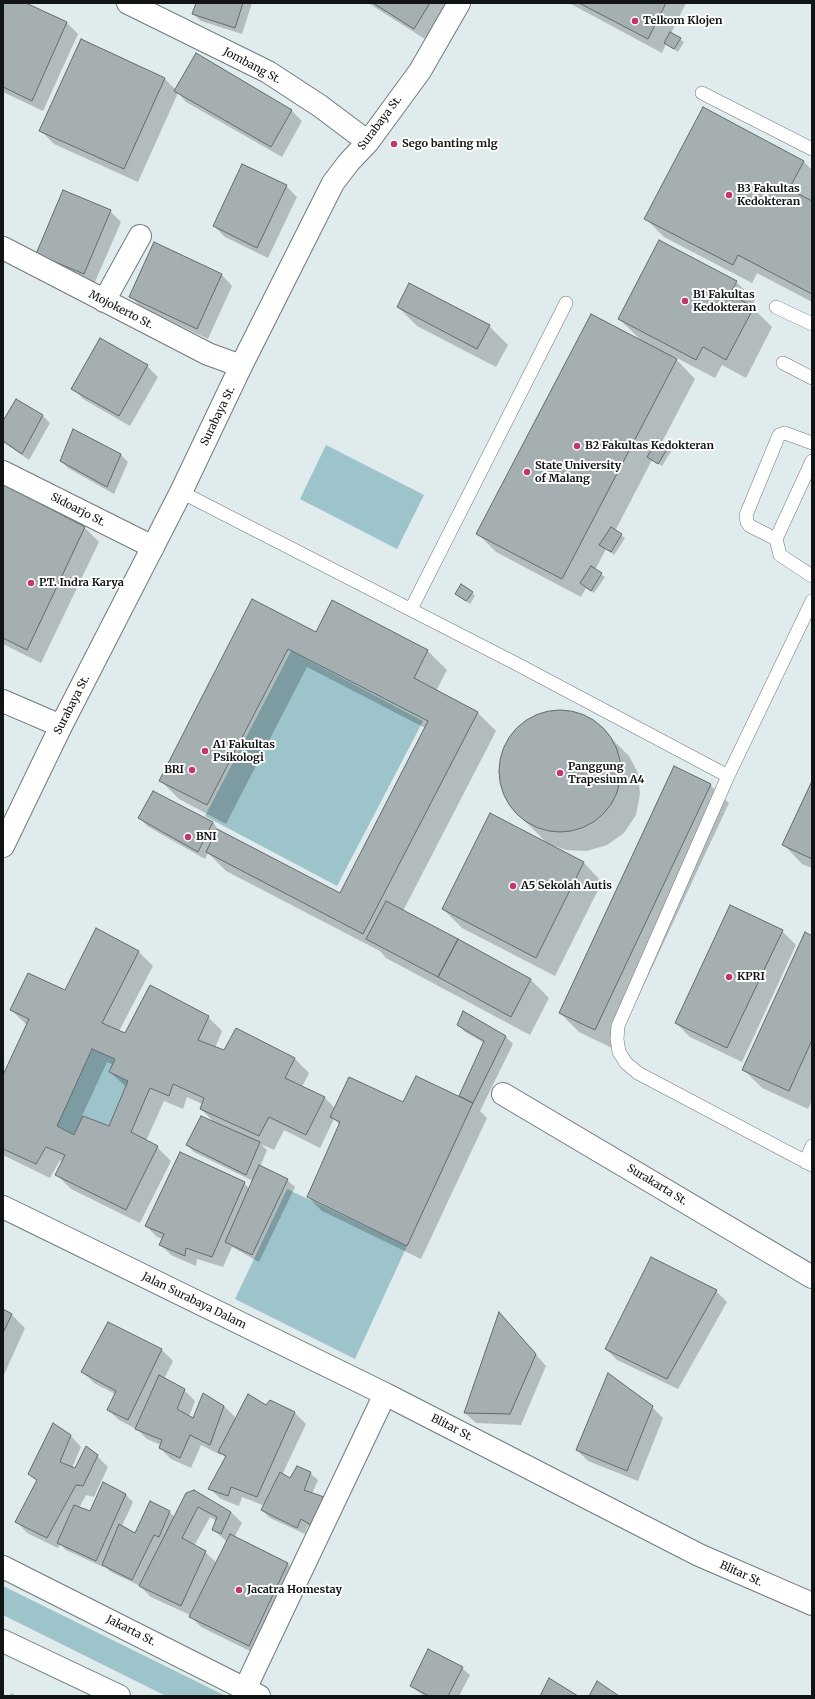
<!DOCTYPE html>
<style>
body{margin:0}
#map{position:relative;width:815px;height:1699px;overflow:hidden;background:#e0ebed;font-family:Merriweather,serif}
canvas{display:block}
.frame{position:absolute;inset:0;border:4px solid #101414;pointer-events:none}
</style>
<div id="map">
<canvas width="815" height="1699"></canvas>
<div class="frame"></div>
</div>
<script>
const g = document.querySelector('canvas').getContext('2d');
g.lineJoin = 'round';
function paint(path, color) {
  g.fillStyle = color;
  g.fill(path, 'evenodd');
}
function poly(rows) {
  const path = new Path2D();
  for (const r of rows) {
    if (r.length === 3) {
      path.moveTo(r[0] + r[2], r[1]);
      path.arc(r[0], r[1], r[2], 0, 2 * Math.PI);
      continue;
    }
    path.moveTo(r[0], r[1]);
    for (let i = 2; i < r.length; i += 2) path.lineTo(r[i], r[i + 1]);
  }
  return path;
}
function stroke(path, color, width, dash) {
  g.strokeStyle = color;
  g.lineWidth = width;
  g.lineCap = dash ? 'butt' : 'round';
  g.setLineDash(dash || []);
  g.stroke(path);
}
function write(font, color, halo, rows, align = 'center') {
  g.font = font + ' Merriweather,serif';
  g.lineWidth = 4;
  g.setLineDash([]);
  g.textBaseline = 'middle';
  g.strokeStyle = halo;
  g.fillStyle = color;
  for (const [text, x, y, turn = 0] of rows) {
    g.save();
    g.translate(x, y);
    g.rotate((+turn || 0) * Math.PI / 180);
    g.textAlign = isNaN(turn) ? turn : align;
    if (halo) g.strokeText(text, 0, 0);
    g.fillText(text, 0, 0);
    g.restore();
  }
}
paint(poly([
 [326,445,424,495,397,549,300,499],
 [291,651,423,721,337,886,205,816],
 [92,1049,115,1059,109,1072,128,1081,109,1126,83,1116,74,1135,57,1126],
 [287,1189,407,1246,355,1359,235,1299],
 [3,1586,226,1696,166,1696,3,1615]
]), '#9dc4cb');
paint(poly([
 [3,3,24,3,67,23,78,34,43,111,3,92],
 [197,3,252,3,242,34,201,21,193,14],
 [368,3,447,3,425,39],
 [569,3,686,3,671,33,684,42,678,52,666,44,662,53],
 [164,78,176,90,292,111,302,121,282,157,186,102,178,93,138,182,54,144,40,130],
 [703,108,804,162,812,170,812,302,757,273,752,283,664,237,645,218],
 [286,186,297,197,268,258,225,237,214,226],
 [110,211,121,222,94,284,38,254],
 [155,243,222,275,232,286,208,339,141,307,130,296],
 [736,282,755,300,752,307,772,327,746,378,722,365,715,378,673,356,695,379,662,442,672,450,662,466,652,460,615,531,625,538,614,555,606,549,595,570,605,577,594,593,586,588,581,597,496,552,478,534,642,341,619,319],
 [398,307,489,326,508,345,496,367,417,326],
 [147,366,158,377,130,426,83,399,73,388],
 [43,416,50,423,29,460,3,442,3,423],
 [74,431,121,455,128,462,114,494,68,468,61,461],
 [3,485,85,528,99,542,41,663,3,644],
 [472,593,475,596,470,604,456,594],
 [253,600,316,633,333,601,428,651,447,670,436,691,477,712,496,731,403,911,530,979,549,998,530,1035,386,958,380,951,226,871,208,853,205,859,147,826,140,818,213,822,219,831,340,894,425,728,307,667,226,824,179,799,160,780],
 [561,710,580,714,596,723,629,756,638,773,640,794,636,815,624,833,607,845,587,851,566,850,552,845,551,846,584,863,602,882,555,976,462,928,443,909,548,844,512,808,502,789,500,770,503,752,511,735,525,721,542,713],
 [812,783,812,868,802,864,784,845],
 [710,785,729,803,614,1049,579,1032,560,1013],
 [782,931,796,945,742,1062,690,1037,676,1023],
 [812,937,812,1100,808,1109,762,1088,743,1069],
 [139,952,153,966,119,1031,126,1034,208,1017,222,1031,215,1048,225,1052,236,1030,295,1059,309,1073,302,1087,324,1097,335,1108,459,1097,484,1043,465,1032,458,1025,506,1037,513,1044,480,1111,487,1118,421,1259,322,1211,308,1197,340,1125,334,1119,320,1148,284,1130,274,1150,261,1144,267,1150,260,1167,287,1180,295,1187,259,1262,232,1247,223,1267,197,1259,196,1266,171,1255,161,1245,163,1239,157,1237,146,1226,244,1183,250,1189,253,1181,194,1152,187,1145,214,1122,201,1109,202,1104,187,1097,183,1109,164,1101,146,1141,157,1147,171,1161,140,1223,71,1189,57,1175,63,1162,60,1160,50,1178,3,1155,3,1077,27,1025,11,1010,65,992],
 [107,1062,113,1065,110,1072,126,1087,110,1127,82,1116],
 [716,1291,727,1302,678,1389,617,1360,606,1349],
 [3,1310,11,1314,25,1328,3,1377],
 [500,1314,546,1366,521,1425,476,1423,465,1413],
 [108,1323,162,1350,173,1361,164,1379,184,1390,195,1401,189,1417,193,1420,224,1406,235,1417,234,1424,266,1406,270,1401,295,1413,306,1424,282,1475,291,1479,310,1473,318,1480,312,1494,319,1532,308,1526,305,1534,270,1518,262,1510,265,1506,242,1497,239,1506,221,1499,210,1489,226,1458,221,1453,221,1455,201,1445,191,1468,171,1459,160,1448,161,1445,147,1439,138,1430,119,1420,108,1410,115,1394,94,1383,83,1372],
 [652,1407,663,1418,638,1481,588,1461,577,1450],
 [71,1436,81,1447,72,1468,76,1470,97,1456,108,1467,94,1497,86,1495,79,1508,90,1513,103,1483,126,1495,133,1502,122,1526,135,1534,169,1512,175,1517,187,1494,231,1512,242,1523,234,1538,287,1563,298,1574,260,1656,201,1627,190,1616,190,1615,151,1597,140,1586,111,1572,104,1566,103,1567,66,1550,60,1544,58,1548,27,1533,17,1522,38,1481,30,1474],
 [210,1517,217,1521,214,1530,227,1542,217,1563,205,1552,194,1546],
 [462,1668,470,1675,459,1696,424,1696,411,1686],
 [11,1693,17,1696,10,1696]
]), '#0003');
const building = poly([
 [3,3,26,3,67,22,32,101,3,87,3,3],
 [196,3,243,3,235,28,192,14,196,3],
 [373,3,430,3,414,29,373,3],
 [579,3,666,3,648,39,579,3],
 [670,32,681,38,674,49,664,43,670,32],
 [81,39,165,78,124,169,39,131,81,39],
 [196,53,292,110,271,147,174,91,196,53],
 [703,107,804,161,789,189,812,201,812,294,738,255,733,265,644,219,703,107],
 [242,164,287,185,257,248,213,226,242,164],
 [63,190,111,210,84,274,36,254,63,190],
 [659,240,737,281,730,294,754,307,726,360,703,347,696,360,618,319,659,240],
 [154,242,222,274,197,329,129,297,154,242],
 [409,283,490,325,477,349,397,307,409,283],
 [591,314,677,359,562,579,476,534,591,314],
 [100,338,148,365,119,416,71,389,100,338],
 [16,399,43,415,22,454,3,441,3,421,16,399],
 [73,429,121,454,107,487,60,461,73,429],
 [658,439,669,446,658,464,647,457,658,439],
 [3,484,85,527,27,650,3,638,3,484],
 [611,527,622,534,611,552,599,545,611,527],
 [591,566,602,573,591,591,580,583,591,566],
 [461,584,473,592,466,601,455,594,461,584],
 [252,599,316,632,332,600,428,650,414,678,478,712,363,934,206,852,217,829,340,893,428,721,288,649,207,805,159,781,252,599],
 [560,771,61],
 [674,766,711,784,595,1030,559,1013,674,766],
 [812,781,812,859,782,845,812,781],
 [153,791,213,822,198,852,138,818,153,791],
 [490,813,584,862,536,958,442,909,490,813],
 [386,901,458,939,438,977,366,939,386,901],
 [730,905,783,930,727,1048,675,1023,730,905],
 [96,928,139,951,102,1023,125,1033,150,985,209,1016,198,1040,224,1050,236,1028,295,1058,285,1078,325,1097,306,1135,269,1117,259,1136,200,1109,204,1098,173,1084,169,1096,150,1088,131,1132,158,1146,126,1210,55,1175,65,1155,46,1147,36,1164,3,1149,3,1075,29,1019,10,1010,28,973,65,990,96,928],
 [92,1049,115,1059,109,1072,128,1081,109,1126,83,1116,74,1135,57,1126,92,1049],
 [805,932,812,936,812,1040,789,1091,742,1070,805,932],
 [458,939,531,979,511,1017,438,977,458,939],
 [463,1011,506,1036,473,1103,459,1096,484,1041,457,1025,463,1011],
 [416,1076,473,1103,407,1246,307,1197,340,1122,330,1117,349,1077,403,1102,416,1076],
 [201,1116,260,1142,246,1175,186,1145,201,1116],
 [180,1152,245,1182,212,1257,186,1248,185,1256,159,1245,164,1234,145,1226,180,1152],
 [259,1165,288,1179,252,1255,225,1242,259,1165],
 [651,1257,717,1290,667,1379,605,1349,651,1257],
 [3,1309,12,1314,3,1333,3,1309],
 [499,1312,536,1354,510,1414,464,1413,499,1312],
 [108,1322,162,1349,128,1420,107,1410,116,1391,81,1372,108,1322],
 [608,1373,653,1406,627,1471,576,1450,608,1373],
 [159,1375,185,1389,177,1409,193,1418,203,1393,224,1406,210,1445,190,1435,180,1458,159,1448,162,1440,135,1429,159,1375],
 [248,1394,266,1405,270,1400,295,1412,257,1497,231,1487,228,1496,208,1489,226,1456,218,1452,248,1394],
 [53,1423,71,1435,60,1462,75,1468,86,1446,98,1455,83,1486,76,1485,47,1538,15,1522,37,1480,28,1474,53,1423],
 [297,1466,311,1472,304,1490,324,1497,311,1525,301,1519,297,1528,261,1510,280,1472,290,1478,297,1466],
 [103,1482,126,1494,96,1561,57,1543,74,1505,90,1511,103,1482],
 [194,1490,231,1512,221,1534,212,1530,217,1517,198,1507,182,1538,206,1551,181,1606,139,1586,186,1493,194,1490],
 [150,1501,170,1511,159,1537,154,1535,132,1580,102,1565,119,1524,135,1533,150,1501],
 [230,1534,288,1563,249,1646,189,1617,230,1534],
 [428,1649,463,1667,448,1696,429,1696,410,1686,428,1649],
 [549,1678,578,1696,540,1696,549,1678],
 [597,1681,619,1696,589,1696,597,1681]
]);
paint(building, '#a5afb1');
stroke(building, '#616b6c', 1);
const service = poly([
 [702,93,812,149],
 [776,307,812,324],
 [783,363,812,378],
 [812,461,776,539,780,555,812,576],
 [181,492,513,662,728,776],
 [776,539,750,526,747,522,746,515,779,435,785,433,812,443],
 [812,601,728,776,618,1026,617,1039,619,1052,626,1063,638,1073,812,1165],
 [411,609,566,303],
 [805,1162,812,1146]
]);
const minor = poly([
 [3,248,208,354,241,366],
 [104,301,140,236],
 [3,472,153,547],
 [3,701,61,726],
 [503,1094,812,1277],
 [3,1207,385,1394],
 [245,1689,385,1394,699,1555,812,1604]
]);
const secondary = poly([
 [128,3,268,72,320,106,368,142],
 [3,846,61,726,181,492,241,366,333,183,349,162,368,142,420,71,459,3],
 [3,1567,259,1696],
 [3,1641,119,1696]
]);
stroke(service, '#707a7c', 14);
stroke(minor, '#707a7c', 24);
stroke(secondary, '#707a7c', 24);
stroke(service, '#fff', 13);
stroke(minor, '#fff', 22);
stroke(secondary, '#fff', 22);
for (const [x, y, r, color] of [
 [635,21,4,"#c0366d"],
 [394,144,4,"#c0366d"],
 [729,195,4,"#c0366d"],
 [685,301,4,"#c0366d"],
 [577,446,4,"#c0366d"],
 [527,472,4,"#c0366d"],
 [31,583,4,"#c0366d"],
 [205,751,4,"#c0366d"],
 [192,770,4,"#c0366d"],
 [560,773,4,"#c0366d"],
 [188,837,4,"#c0366d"],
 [513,886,4,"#c0366d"],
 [729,977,4,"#c0366d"],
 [239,1590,4,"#c0366d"]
]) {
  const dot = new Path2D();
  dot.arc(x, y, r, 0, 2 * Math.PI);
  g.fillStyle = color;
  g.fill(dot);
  stroke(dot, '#fff', 1.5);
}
write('bold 11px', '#101414', '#fff', [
 ["Telkom Klojen",643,21],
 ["Sego banting mlg",402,144],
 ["B3 Fakultas",737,189],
 ["Kedokteran",737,202],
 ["B1 Fakultas",693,295],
 ["Kedokteran",693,308],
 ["B2 Fakultas Kedokteran",585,446],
 ["State University",535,466],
 ["of Malang",535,479],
 ["P.T. Indra Karya",39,583],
 ["A1 Fakultas",213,745],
 ["Psikologi",213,758],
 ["Panggung",568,767],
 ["Trapesium A4",568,780],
 ["BRI",184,770,"right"],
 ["BNI",196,837],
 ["A5 Sekolah Autis",521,886],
 ["KPRI",737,977],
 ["Jacatra Homestay",247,1590]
], 'left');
write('11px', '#101414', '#fff', [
 ["Jombang St.",252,66,28],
 ["Surabaya St.",380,123,-53],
 ["Mojokerto St.",121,310,27],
 ["Surabaya St.",218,416,-64],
 ["Sidoarjo St.",78,510,27],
 ["Surabaya St.",72,705,-63],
 ["Surakarta St.",657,1185,31],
 ["Jalan Surabaya Dalam",194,1301,26],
 ["Blitar St.",452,1428,27],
 ["Blitar St.",741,1574,24],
 ["Jakarta St.",131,1631,27]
]);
</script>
